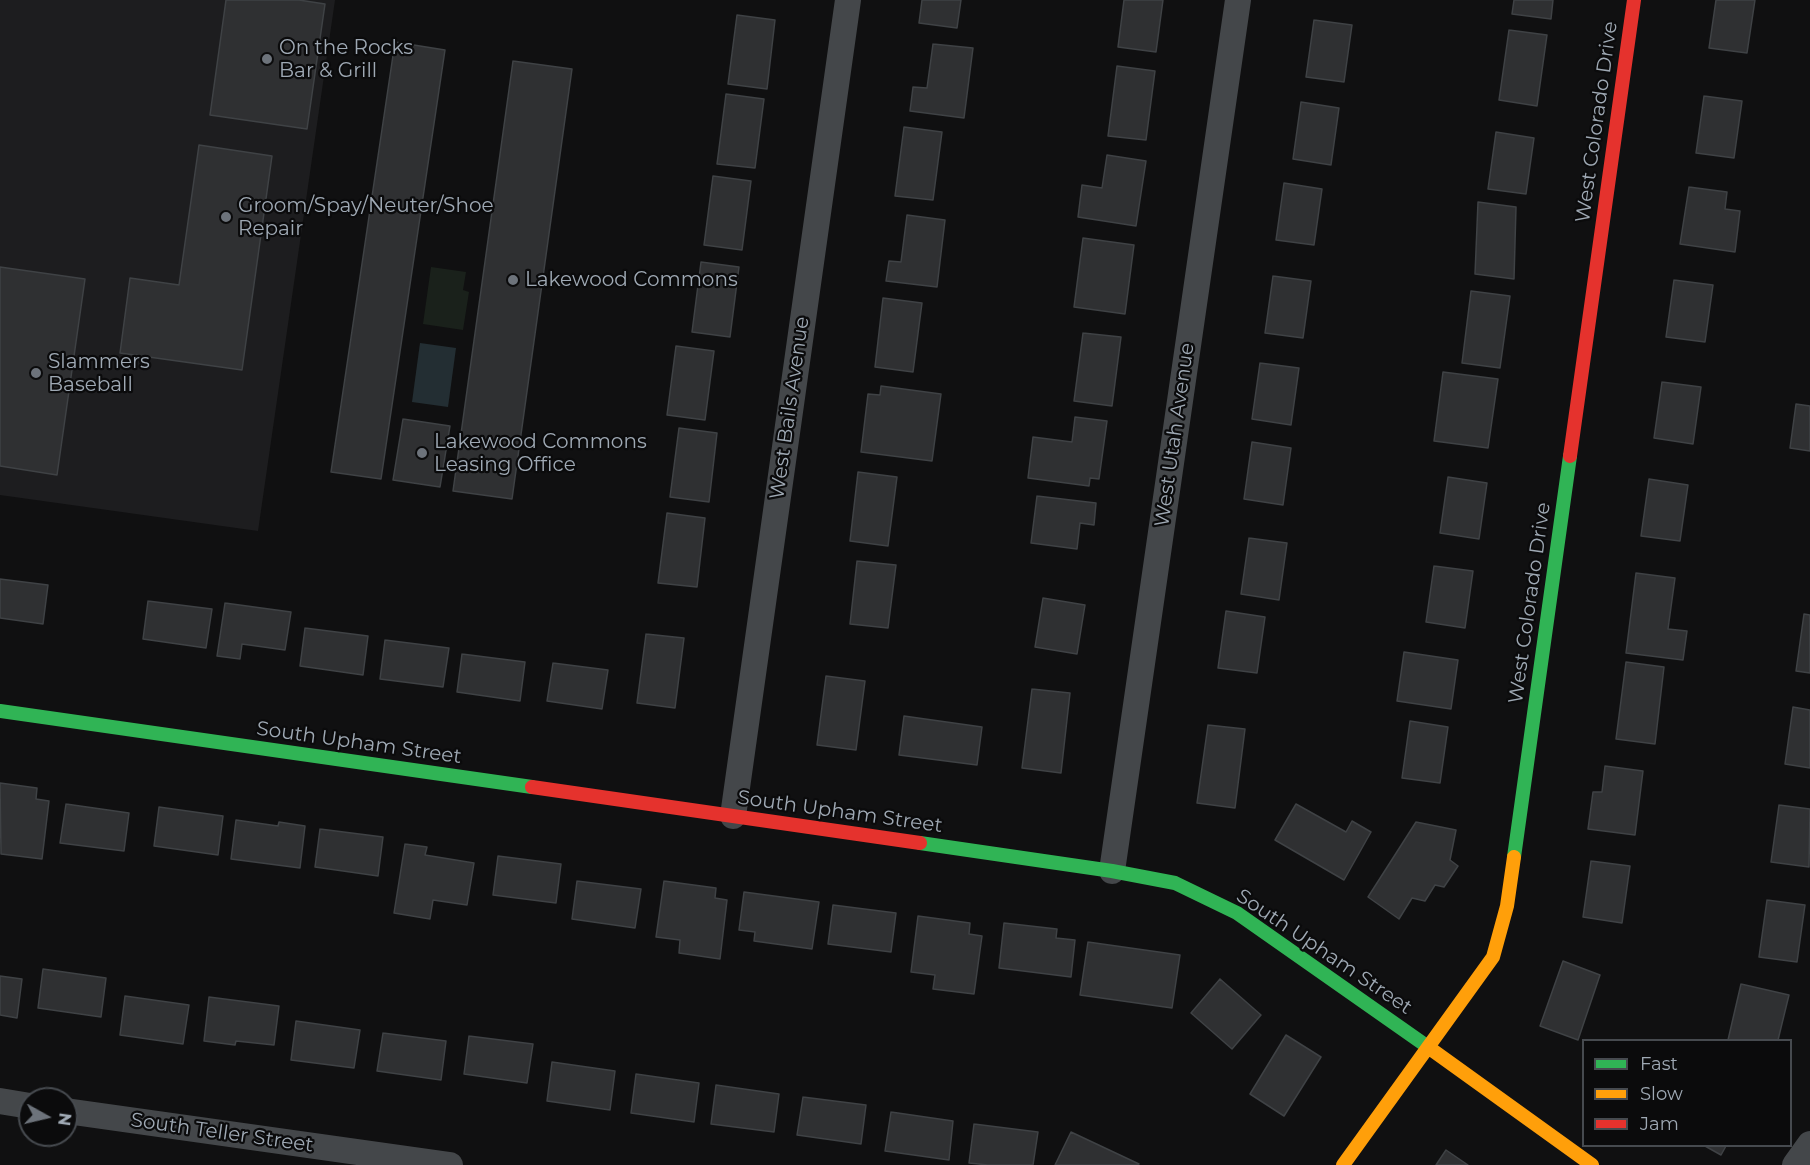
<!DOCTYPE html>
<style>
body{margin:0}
#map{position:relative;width:1810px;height:1165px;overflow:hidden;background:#101011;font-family:Montserrat,sans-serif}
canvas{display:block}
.legend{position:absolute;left:1582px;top:1039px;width:210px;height:108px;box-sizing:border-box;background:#0b0b0c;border:2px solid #464a4f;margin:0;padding:8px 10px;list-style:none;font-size:18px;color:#9fa9b4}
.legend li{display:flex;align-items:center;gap:12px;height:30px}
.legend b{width:30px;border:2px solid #464a4f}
.north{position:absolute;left:18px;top:1087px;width:60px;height:60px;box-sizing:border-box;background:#0b0b0c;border:2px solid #464a4f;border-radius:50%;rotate:98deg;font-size:16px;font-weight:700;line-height:24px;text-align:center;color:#9fa9b4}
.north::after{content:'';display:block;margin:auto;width:21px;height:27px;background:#6d737b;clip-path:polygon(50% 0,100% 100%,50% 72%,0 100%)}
</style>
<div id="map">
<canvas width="1810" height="1165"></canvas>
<ul class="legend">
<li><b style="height:8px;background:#30b455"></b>Fast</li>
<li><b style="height:8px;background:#ff9f0a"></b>Slow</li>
<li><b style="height:8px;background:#e5322d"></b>Jam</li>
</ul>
<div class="north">N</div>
</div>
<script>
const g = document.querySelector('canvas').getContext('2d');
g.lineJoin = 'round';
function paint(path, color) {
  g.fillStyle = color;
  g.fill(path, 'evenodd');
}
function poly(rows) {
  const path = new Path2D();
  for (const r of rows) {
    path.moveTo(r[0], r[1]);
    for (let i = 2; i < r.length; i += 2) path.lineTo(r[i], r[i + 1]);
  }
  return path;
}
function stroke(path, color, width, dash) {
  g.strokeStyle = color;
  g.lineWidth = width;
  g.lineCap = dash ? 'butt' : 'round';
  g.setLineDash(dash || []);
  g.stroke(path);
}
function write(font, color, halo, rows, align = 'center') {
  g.font = font + ' Montserrat,sans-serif';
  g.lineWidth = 4.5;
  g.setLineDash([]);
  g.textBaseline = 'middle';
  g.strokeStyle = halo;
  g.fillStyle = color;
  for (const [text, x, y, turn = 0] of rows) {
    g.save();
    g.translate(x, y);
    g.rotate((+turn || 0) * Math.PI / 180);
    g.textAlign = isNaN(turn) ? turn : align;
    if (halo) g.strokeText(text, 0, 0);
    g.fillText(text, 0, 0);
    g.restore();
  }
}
paint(poly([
 [0,0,335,0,258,531,0,495]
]), '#1d1d1f');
paint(poly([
 [431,267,466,272,463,290,469,292,463,330,423,324]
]), '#1a211b');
paint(poly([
 [420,343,456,348,448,407,412,402]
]), '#232e33');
const building = poly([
 [226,0,299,0,325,4,307,129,210,115,226,0],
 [922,0,961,0,957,28,919,23,922,0],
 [1124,0,1163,0,1156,52,1118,47,1124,0],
 [1514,0,1553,0,1551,19,1512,14,1514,0],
 [1716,0,1755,0,1747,53,1709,48,1716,0],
 [737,15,775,20,767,89,728,84,737,15],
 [1314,20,1352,25,1344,82,1306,77,1314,20],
 [1509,30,1547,35,1537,106,1499,100,1509,30],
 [395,42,445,50,381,479,331,472,395,42],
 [933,44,973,48,964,118,910,111,913,87,927,88,933,44],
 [513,61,572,69,512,499,453,491,513,61],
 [1117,66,1155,71,1146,140,1108,136,1117,66],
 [726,94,764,99,755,168,717,164,726,94],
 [1704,96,1742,101,1734,158,1696,153,1704,96],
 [1301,102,1339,108,1331,165,1293,159,1301,102],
 [904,127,942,132,933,200,895,196,904,127],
 [1496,132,1534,138,1526,194,1488,189,1496,132],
 [199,145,272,156,242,370,120,353,130,278,179,285,199,145],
 [1107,155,1146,161,1136,226,1078,217,1082,185,1102,188,1107,155],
 [713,176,751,181,742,250,704,245,713,176],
 [1284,183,1322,189,1314,245,1276,240,1284,183],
 [1689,187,1727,192,1725,209,1740,211,1735,252,1680,244,1689,187],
 [1478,202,1516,207,1514,279,1475,274,1478,202],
 [907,215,945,220,937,287,886,281,889,261,901,262,907,215],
 [1083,238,1134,245,1125,314,1074,307,1083,238],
 [701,262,739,267,730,337,692,332,701,262],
 [0,267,85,279,57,475,0,466,0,267],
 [1273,276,1311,281,1303,338,1265,333,1273,276],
 [1674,280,1713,285,1705,342,1666,337,1674,280],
 [1471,291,1510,296,1500,368,1462,363,1471,291],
 [883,298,922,303,913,372,875,367,883,298],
 [1083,333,1121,337,1112,406,1074,401,1083,333],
 [676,346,714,351,705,420,667,415,676,346],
 [1260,363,1299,368,1291,425,1252,419,1260,363],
 [1443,372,1498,379,1488,448,1434,441,1443,372],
 [1662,382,1701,387,1693,444,1654,438,1662,382],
 [881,386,941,394,932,461,861,452,868,394,880,395,881,386],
 [1796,404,1810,406,1810,451,1790,448,1796,404],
 [1075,417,1107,421,1099,479,1090,478,1089,486,1028,478,1033,437,1072,442,1075,417],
 [403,419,450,426,440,487,393,480,403,419],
 [679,428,717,433,709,502,670,497,679,428],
 [1252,442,1291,448,1283,505,1244,499,1252,442],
 [858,472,897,477,888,546,850,541,858,472],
 [1448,477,1487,483,1479,539,1440,533,1448,477],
 [1649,479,1688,485,1680,541,1641,536,1649,479],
 [1037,496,1096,503,1094,525,1080,523,1077,549,1031,543,1037,496],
 [667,513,705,518,697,587,658,583,667,513],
 [1249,538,1287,543,1279,600,1241,594,1249,538],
 [857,561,896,565,888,628,850,624,857,561],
 [1434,566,1473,571,1465,628,1426,622,1434,566],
 [1636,573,1675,578,1668,629,1687,631,1683,660,1626,653,1636,573],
 [0,579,48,585,43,624,0,618,0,579],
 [1043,598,1085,605,1077,654,1035,647,1043,598],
 [148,601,212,609,206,648,143,639,148,601],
 [225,603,291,612,285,650,242,644,240,659,217,656,225,603],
 [1226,611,1265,617,1257,673,1218,668,1226,611],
 [1804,614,1810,615,1810,673,1796,671,1804,614],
 [305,628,368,636,363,675,300,666,305,628],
 [646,634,684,638,675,708,637,703,646,634],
 [385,640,449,648,443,687,380,679,385,640],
 [1404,652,1458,660,1451,709,1397,701,1404,652],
 [462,654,525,662,520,701,457,692,462,654],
 [1626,662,1664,667,1655,744,1616,739,1626,662],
 [553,663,608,670,602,709,547,701,553,663],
 [826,676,865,681,856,750,817,745,826,676],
 [1032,689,1070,693,1061,773,1022,768,1032,689],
 [1793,707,1810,710,1810,768,1785,764,1793,707],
 [904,716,982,727,977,765,899,755,904,716],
 [1410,721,1448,727,1440,783,1402,778,1410,721],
 [1208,725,1245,729,1235,808,1197,803,1208,725],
 [1605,766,1643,771,1635,835,1588,829,1593,792,1602,792,1605,766],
 [0,783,37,788,36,799,49,801,42,859,1,854,0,783],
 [66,804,129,813,124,851,60,843,66,804],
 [1296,804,1346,832,1352,821,1371,832,1344,880,1275,840,1296,804],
 [1779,805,1810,809,1809,867,1771,862,1779,805],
 [159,807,223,816,218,855,154,846,159,807],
 [236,820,278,826,279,822,305,826,300,868,231,859,236,820],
 [1416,822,1456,830,1450,860,1458,866,1444,887,1435,885,1425,901,1412,898,1399,919,1368,897,1416,822],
 [320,829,383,837,378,876,315,867,320,829],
 [405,844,427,847,425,855,474,863,467,905,433,900,430,919,394,913,405,844],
 [498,856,561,864,556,903,493,895,498,856],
 [1591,861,1630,866,1622,923,1583,917,1591,861],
 [577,881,641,889,635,928,572,919,577,881],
 [664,881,716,888,715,898,727,900,720,959,679,953,680,940,656,937,664,881],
 [744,892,819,902,812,949,754,941,755,932,739,930,744,892],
 [1767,900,1805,905,1797,962,1759,957,1767,900],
 [833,905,896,913,891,952,828,944,833,905],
 [918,916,970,923,969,934,982,936,974,994,933,989,935,975,911,972,918,916],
 [1004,923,1057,929,1056,938,1075,940,1071,977,999,968,1004,923],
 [1088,942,1180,955,1172,1008,1080,995,1088,942],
 [1563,961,1600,975,1578,1040,1540,1026,1563,961],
 [43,969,106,978,101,1017,38,1008,43,969],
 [0,976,22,979,17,1018,0,1015,0,976],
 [1220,979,1261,1015,1232,1049,1191,1013,1220,979],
 [1741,984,1789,995,1778,1040,1728,1040,1741,984],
 [125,996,189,1005,183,1044,120,1035,125,996],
 [209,997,279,1006,274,1045,236,1041,235,1045,204,1041,209,997],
 [296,1021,360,1030,354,1068,291,1060,296,1021],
 [383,1033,446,1041,441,1080,377,1071,383,1033],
 [1286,1035,1321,1057,1284,1116,1250,1094,1286,1035],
 [469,1036,533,1044,527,1083,464,1074,469,1036],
 [552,1062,615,1071,610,1110,547,1101,552,1062],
 [636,1074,699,1083,694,1122,631,1113,636,1074],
 [716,1085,779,1094,774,1132,711,1124,716,1085],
 [803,1097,866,1105,861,1144,797,1135,803,1097],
 [891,1112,953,1121,949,1160,885,1151,891,1112],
 [974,1124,1038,1132,1033,1165,988,1165,969,1163,974,1124],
 [1071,1132,1139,1164,1138,1165,1055,1165,1071,1132],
 [1705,1146,1726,1146,1721,1155,1705,1146],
 [1446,1150,1468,1165,1436,1165,1446,1150]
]);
paint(building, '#2f3032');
stroke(building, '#3f4245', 1.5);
stroke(poly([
 [733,816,848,0],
 [1112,871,1238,0],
 [0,1101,30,1106],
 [66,1111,450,1165],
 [1795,1165,1810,1144]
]), '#44474a', 26);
stroke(poly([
 [0,711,532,787],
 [920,843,1112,871,1175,883,1237,913,1428,1047],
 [1514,857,1570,456]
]), '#30b455', 14);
stroke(poly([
 [1428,1047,1592,1165],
 [1343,1165,1493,957,1507,906,1514,857]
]), '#ff9f0a', 14);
stroke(poly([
 [1570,456,1634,0],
 [532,787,920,843]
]), '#e5322d', 14);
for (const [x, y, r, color] of [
 [267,59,6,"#6d737b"],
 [226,217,6,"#6d737b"],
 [513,280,6,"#6d737b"],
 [36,373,6,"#6d737b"],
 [422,453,6,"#6d737b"]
]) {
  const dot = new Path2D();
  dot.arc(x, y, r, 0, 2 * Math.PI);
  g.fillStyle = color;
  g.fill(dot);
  stroke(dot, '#0b0b0c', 2);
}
write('20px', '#9fa9b4', '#0b0b0c', [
 ["On the Rocks",279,48],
 ["Bar & Grill",279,71],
 ["Groom/Spay/Neuter/Shoe",238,206],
 ["Repair",238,229],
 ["Lakewood Commons",525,280],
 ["Slammers",48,362],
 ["Baseball",48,385],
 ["Lakewood Commons",434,442],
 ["Leasing Office",434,465]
], 'left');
write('20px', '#9fa9b4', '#0b0b0c', [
 ["West Colorado Drive",1597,122,-82],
 ["West Bails Avenue",790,408,-82],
 ["West Utah Avenue",1175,435,-82],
 ["West Colorado Drive",1530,603,-82],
 ["South Upham Street",359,743,8],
 ["South Upham Street",840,812,8],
 ["South Upham Street",1324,952,34],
 ["South Teller Street",222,1133,8]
]);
</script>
